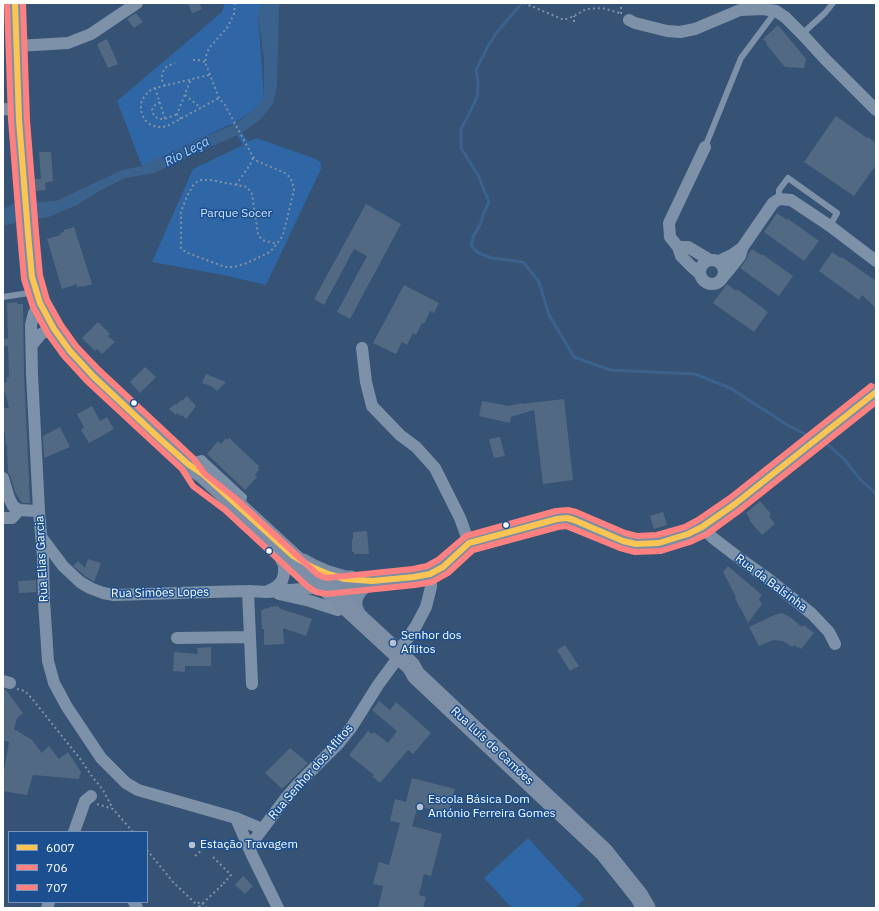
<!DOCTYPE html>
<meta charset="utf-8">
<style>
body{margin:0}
#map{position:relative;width:879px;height:911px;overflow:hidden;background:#365274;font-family:"IBM Plex Sans",sans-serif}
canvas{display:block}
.frame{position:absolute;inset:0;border:4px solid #fff;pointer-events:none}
.legend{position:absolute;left:8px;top:831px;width:140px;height:72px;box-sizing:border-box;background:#1b4f8f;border:1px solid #7695bc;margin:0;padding:5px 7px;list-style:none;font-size:12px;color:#fff}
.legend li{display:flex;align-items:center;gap:8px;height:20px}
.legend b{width:20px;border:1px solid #7695bc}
</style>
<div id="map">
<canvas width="879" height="911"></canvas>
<div class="frame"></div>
<ul class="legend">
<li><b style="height:5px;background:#fcc553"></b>6007</li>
<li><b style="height:5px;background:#ff8080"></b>706</li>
<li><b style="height:5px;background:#ff8080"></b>707</li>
</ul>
</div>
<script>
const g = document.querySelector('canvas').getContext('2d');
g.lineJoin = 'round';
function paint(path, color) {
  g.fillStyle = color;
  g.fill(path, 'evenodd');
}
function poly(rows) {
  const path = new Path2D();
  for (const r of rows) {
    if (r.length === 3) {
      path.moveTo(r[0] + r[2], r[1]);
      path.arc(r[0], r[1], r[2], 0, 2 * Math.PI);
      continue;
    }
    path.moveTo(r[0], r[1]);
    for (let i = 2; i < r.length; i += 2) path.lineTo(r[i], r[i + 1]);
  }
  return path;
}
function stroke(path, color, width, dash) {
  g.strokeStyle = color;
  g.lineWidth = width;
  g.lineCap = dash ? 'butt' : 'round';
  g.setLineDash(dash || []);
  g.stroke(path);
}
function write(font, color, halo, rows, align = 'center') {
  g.font = font + ' "IBM Plex Sans",sans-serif';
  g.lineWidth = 3;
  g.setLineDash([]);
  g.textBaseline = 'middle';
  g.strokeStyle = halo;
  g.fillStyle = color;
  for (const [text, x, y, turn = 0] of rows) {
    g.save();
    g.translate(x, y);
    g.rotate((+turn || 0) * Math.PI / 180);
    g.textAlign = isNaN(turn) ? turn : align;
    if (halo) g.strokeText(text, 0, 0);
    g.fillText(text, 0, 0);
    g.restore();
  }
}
paint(poly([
 [224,3,263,3,258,13,264,98,256,108,236,122,248,142,256,138,316,159,321,163,321,169,266,285,223,275,152,262,193,169,243,145,231,124,142,166,117,101,222,12,224,5],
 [528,838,584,899,575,908,512,908,484,878]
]), '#2f66a5');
paint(poly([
 [263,3,282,3,279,6,277,86,273,104,261,119,240,134,198,152,155,173,125,178,101,190,77,205,49,217,27,220,3,226,3,209,13,204,56,201,122,170,142,166,199,139,235,124,256,108,264,97,264,60,258,13]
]), '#3b618d');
stroke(poly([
 [522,3,497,32,488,46,476,70,478,82,477,97,471,110,461,129,461,148,478,175,489,202,484,212,480,225,474,235,471,245,475,250,479,253,492,258,523,262,539,282,549,315,574,357,610,370,695,374,730,388,789,426,811,437],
 [822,441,827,444,845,460,858,477,876,494]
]), '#3b618d', 3);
paint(poly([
 [188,3,199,3,202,9,192,13],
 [136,13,143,22,134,28,127,19],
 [778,25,806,59,804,68,785,67,766,44,767,43,763,39],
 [107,39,118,64,108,68,97,44],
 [836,116,867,138,868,137,876,143,876,165,854,196,804,162],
 [39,152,51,152,53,181,45,183,46,190,36,191,35,179,41,179],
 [366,204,401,224,350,319,337,312,367,256,354,249,324,305,314,299],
 [777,213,787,220,787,218,819,241,804,261,764,232],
 [74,227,92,284,82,287,81,286,77,287,77,284,62,289,47,239,61,235,60,233,64,232,64,230],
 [752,249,761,255,762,254,793,276,779,296,740,268,746,260,749,253],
 [832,252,841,258,842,257,876,281,876,308,862,295,859,300,819,271],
 [727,284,736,291,737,289,768,312,754,332,713,303],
 [404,285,439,303,434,313,430,311,424,324,422,323,416,335,413,333,407,345,402,342,396,354,373,343],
 [17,302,17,304,23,304,24,374,30,503,22,503,15,492,10,475,8,473,7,445,6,445,5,432,3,432,3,418,4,418,4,408,9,408,5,392,3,392,3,383,7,382,7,377,9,377,8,346,3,346,3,340,8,338,7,303],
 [98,322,110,334,108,336,115,342,102,354,97,349,95,351,82,338],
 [145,367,156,377,140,393,130,382],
 [206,374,226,382,217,391,211,386,202,383],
 [187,396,196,406,186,419,182,415,181,416,177,413,176,415,169,409,175,404,176,405,181,400,182,401],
 [564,399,573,480,543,484,534,410,511,417,510,423,479,416,482,401,509,406,521,403,521,404],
 [92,406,100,421,107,417,114,429,89,443,81,430,84,427,77,414],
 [60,427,70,447,44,458,43,436],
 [500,437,505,456,494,458,489,439],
 [226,438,227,440,229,438,259,466,258,468,259,470,255,475,257,477,245,490,207,454,218,441,221,444],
 [760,501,771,514,769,516,775,524,762,535,749,520,750,519,746,513],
 [663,512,667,525,654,529,650,516],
 [367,531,369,554,354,554,354,552,352,552,352,539,353,539,353,532],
 [88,559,101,563,94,582,85,576,73,566,78,561,85,568],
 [728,566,762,595,759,599,762,604,748,623,740,607,740,608,735,598,736,597,723,572],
 [36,580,36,592,19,593,18,581],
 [279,606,279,608,281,609,312,619,306,636,283,628,284,644,264,645,264,629,262,629,261,610,263,610,263,609,269,608,269,607],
 [782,613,790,617,802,627,804,625,814,633,801,649,799,647,798,648,794,645,792,647,783,641,773,640,759,646,749,627,772,616],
 [565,645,579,666,570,671,557,650],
 [211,647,211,666,185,666,185,672,173,671,174,652,198,654,197,648],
 [3,689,6,690,23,713,17,718,14,729,32,740,42,753,49,746,59,759,68,752,81,772,79,779,33,775,27,795,3,791,3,776,9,742,3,740],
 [379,701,390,710,396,702,431,733,413,754,408,750,380,783,372,776,374,775,349,755,368,731,372,734,374,732,388,743,397,731,372,710],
 [290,748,308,763,282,789,265,773],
 [412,778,455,789,448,814,418,806,412,826,442,834,431,876,424,874,419,895,426,897,423,908,378,908,383,886,373,884,379,862,389,865,400,823,390,821,395,799,406,802],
 [243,876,253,886,245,894,235,885]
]), '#526984');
stroke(poly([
 [235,3,234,14,227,28,209,48,206,56,205,62,219,98,225,105,253,157,257,161,287,174,292,181,294,190,283,235,277,244,270,252,247,263,234,267,225,267,188,253,181,249,181,212,187,196,194,184,200,180,211,180,247,187,252,194,258,234,262,240,277,244],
 [524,3,564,20,574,16,586,9,602,8,620,13],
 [621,14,621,3],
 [574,22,574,16],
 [193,60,198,60,205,62],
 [209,75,155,88,149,91,144,97,141,103,141,109,142,115,146,121,151,125,157,127,163,127,169,125,219,98],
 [165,86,162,80,162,74,165,68,170,65,175,63],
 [155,88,165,119],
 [185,95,201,108],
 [160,102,155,105,152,110,154,116,159,119,165,119,177,114],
 [181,119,177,114,191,79],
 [3,167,4,167],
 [236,185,252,162,253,157],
 [17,689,25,691,34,701,81,760,91,775,103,790,113,809],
 [97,804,113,809,133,832],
 [147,850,173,882,196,904,201,902,207,908],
 [195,856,203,849],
 [213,857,231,875,223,884],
 [199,908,199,907,200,908]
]), '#7d92a8', 2, [2, 3]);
stroke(poly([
 [802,34,825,13,833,3],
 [705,147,741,58,776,11],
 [779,199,779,190,788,178,837,213,830,226],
 [3,297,35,292],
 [191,461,202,458,244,497,242,505]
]), '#7d92a8', 6);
stroke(poly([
 [629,20,635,23,667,31,680,32,695,29,740,10,763,9,776,11,785,17,802,34,825,59,876,110],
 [17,46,68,43,91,34,137,3],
 [3,109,18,110],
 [678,247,688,247,710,260],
 [712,272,12],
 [719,261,732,255,742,248,773,203,779,199,791,200,830,226,876,261],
 [700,274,693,268,681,256,678,247,670,237,669,223,705,147],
 [722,278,729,270,740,256,742,249],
 [40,303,34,313,31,325,32,374,39,511,43,557,44,601,48,661,54,683,67,707,101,758,126,783,138,790,236,818,262,829],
 [32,345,41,334,48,330,54,329],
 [362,348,366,382,372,406,400,435,416,447,435,468,460,518,469,543],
 [3,478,9,498,13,506,19,510,39,511],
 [3,518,12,518,19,510],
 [702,527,713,538,743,561,767,578,812,614,829,632,835,644],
 [42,538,63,566,80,582,90,588,103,593,114,595,210,592,248,591,267,592,325,587],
 [248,591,252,684],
 [268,591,276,587,282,581,284,574,284,565,280,557],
 [279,594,310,601,338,610],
 [177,638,250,637],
 [401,648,416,626,426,607,431,587,431,580,430,574],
 [3,681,10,683],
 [236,818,252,855,278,908],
 [74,832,85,801,91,796],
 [249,847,285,799,300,782,338,744,351,728,378,685,400,655],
 [134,902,137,908],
 [47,908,49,902]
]), '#7d92a8', 12);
stroke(poly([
 [303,562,312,567,328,574,345,579,351,579],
 [315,582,320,585,326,586,414,577,430,574,443,567,469,543,557,519,567,518,574,520,623,541,636,544,646,544,659,543,688,534,702,527,735,504,876,392],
 [358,616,354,607,354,599,358,591,363,586,372,581]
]), '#798da4', 17);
stroke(poly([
 [15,3,19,120,28,233,32,277,40,303,54,329,70,351,93,376,188,464,204,475,411,666,416,675,604,852,639,896,646,908]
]), '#7d8ea7', 19);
stroke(poly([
 [199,907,223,884]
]), '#7d92a8', 2, [2, 3]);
stroke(poly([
 [15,3,19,120,28,233,32,277,40,303,54,329,70,351,93,376,160,439,188,464,204,475,293,556,312,567,328,574,345,579,372,581,414,577,430,574,443,567,469,543,557,519,567,518,574,520,623,541,636,544,659,543,688,534,702,527,735,504,876,392]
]), '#fcc553', 6);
stroke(poly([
 [7,3,11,120,20,234,24,279,33,307,48,334,64,356,87,381,182,469,193,486,225,510,307,586,316,592,327,594,415,585,432,582,448,573,473,550,558,527,566,526,571,528,620,548,635,552,661,551,690,542,707,534,740,510,876,402]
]), '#ff8080', 6);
stroke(poly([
 [23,3,27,120,36,232,40,275,47,300,61,325,76,346,99,370,193,458,205,474,235,498,317,574,323,577,326,578,413,569,427,566,438,560,466,536,556,511,568,510,576,512,625,533,637,536,657,535,685,527,698,520,730,498,871,386]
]), '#ff8080', 6);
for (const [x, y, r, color] of [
 [134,403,3.5,"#fff"],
 [506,525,3.5,"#fff"],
 [269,551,3.5,"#fff"],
 [393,643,4,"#b9c2ce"],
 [420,807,4,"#b9c2ce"],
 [192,845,4,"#b9c2ce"]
]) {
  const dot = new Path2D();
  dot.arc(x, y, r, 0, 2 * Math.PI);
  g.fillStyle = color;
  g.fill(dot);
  stroke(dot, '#1b4f8f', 1.5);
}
write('12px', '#cfe3fa', '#1b4f8f', [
 ["Parque Socer",236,214]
]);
write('12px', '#fff', '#1b4f8f', [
 ["Rua Elias Garcia",42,559,-93],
 ["Rua da Balsinha",771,583,37],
 ["Rua Simões Lopes",160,593,-1],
 ["Rua Luís de Camões",492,746,43],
 ["Rua Senhor dos Aflitos",311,772,-49]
]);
write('12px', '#fff', '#1b4f8f', [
 ["Senhor dos",401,636],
 ["Aflitos",401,650],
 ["Escola Básica Dom",428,800],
 ["António Ferreira Gomes",428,814],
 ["Estação Travagem",200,845]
], 'left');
write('italic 13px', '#b5d3f5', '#1b4f8f', [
 ["Rio Leça",187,152,-28]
]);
</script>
